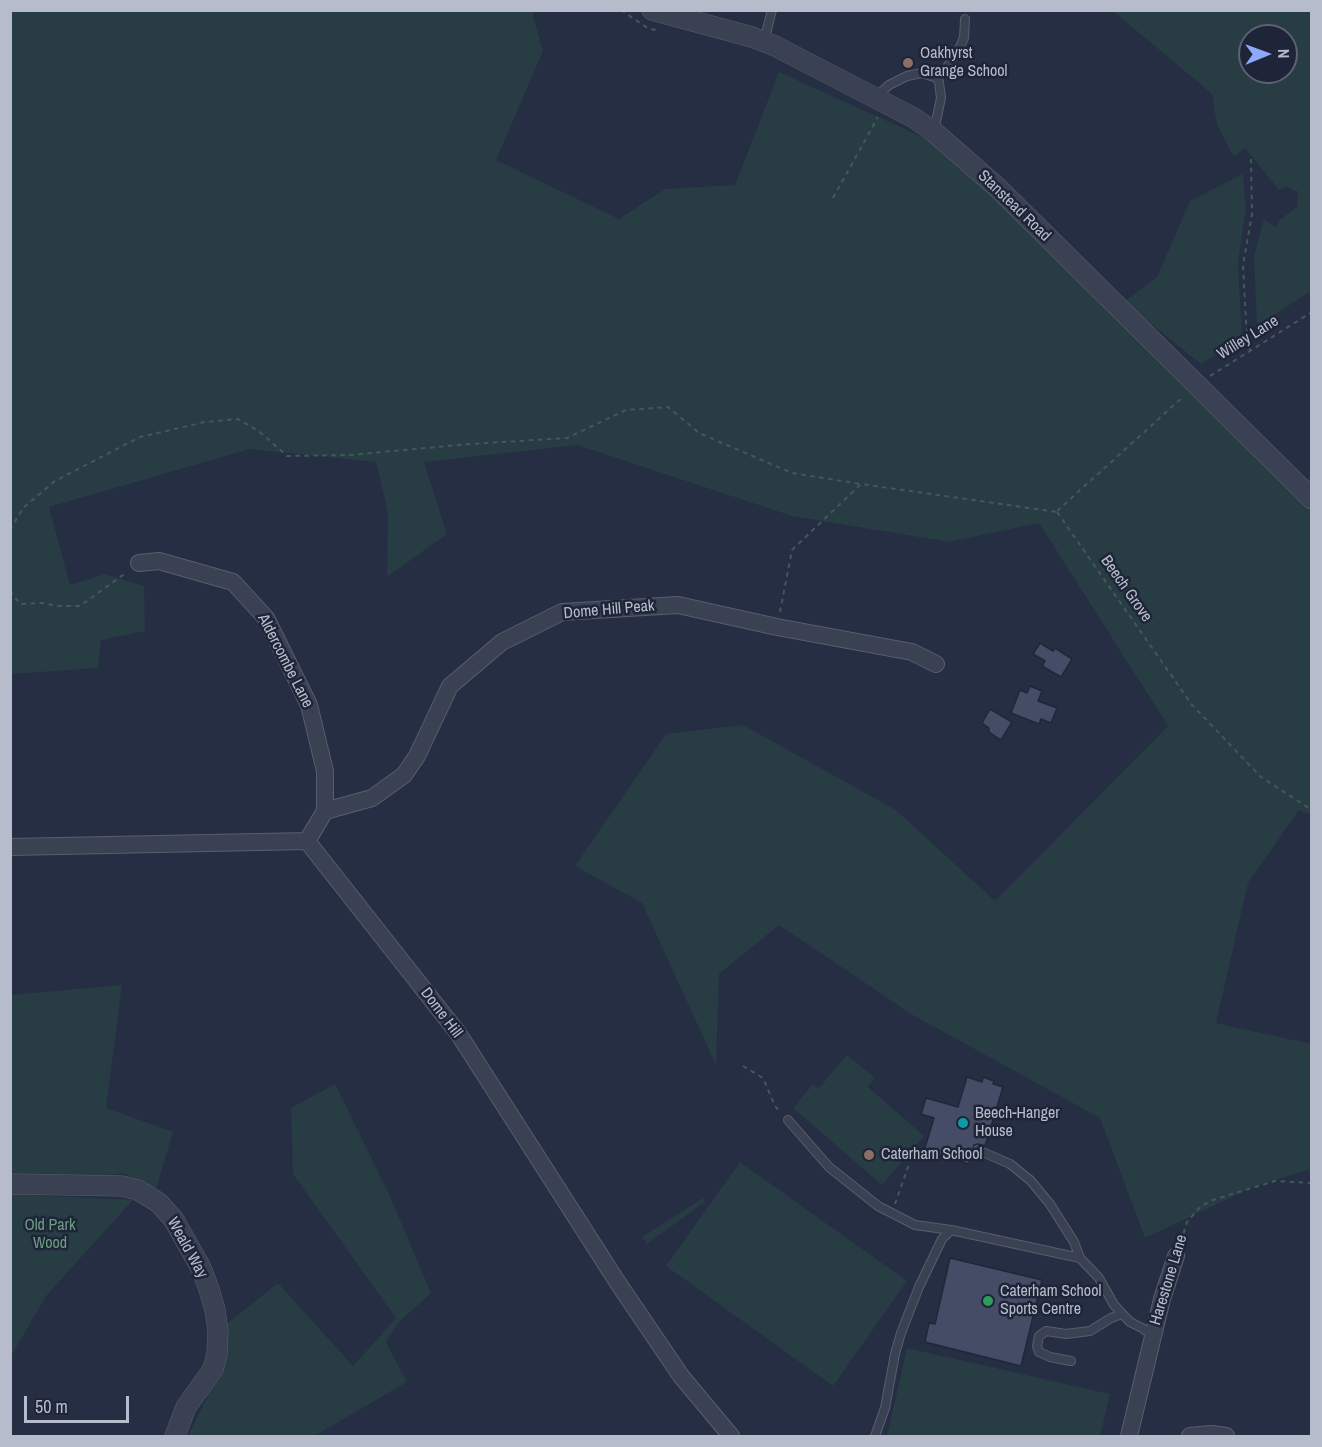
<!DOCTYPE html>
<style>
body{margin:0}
#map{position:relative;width:1322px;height:1447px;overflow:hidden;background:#252e43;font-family:"Archivo Narrow",sans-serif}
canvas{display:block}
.frame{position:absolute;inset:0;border:12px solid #b7bccc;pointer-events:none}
.north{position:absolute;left:1238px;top:24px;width:60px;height:60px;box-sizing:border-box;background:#1f2538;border:2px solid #5c6173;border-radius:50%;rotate:89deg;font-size:16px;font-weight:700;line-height:24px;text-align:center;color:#b7bccc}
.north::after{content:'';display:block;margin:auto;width:21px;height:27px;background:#8da8fc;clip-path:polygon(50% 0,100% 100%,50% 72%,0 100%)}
.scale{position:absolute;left:24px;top:1396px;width:105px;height:27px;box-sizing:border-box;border:3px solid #b7bccc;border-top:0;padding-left:8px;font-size:18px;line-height:21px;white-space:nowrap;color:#b7bccc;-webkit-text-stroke:4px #1f2538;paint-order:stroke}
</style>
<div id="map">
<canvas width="1322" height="1447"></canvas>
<div class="frame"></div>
<div class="north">N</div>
<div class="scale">50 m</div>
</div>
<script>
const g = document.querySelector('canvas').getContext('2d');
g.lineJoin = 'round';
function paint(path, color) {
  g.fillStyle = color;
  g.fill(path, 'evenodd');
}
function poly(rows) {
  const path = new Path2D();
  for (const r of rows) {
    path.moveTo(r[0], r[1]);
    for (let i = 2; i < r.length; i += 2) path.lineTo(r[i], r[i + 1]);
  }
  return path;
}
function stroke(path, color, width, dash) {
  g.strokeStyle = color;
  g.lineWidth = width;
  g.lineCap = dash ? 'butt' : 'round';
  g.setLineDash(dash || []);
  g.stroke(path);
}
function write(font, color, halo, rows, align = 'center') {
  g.font = font + ' "Archivo Narrow",sans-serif';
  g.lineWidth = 5;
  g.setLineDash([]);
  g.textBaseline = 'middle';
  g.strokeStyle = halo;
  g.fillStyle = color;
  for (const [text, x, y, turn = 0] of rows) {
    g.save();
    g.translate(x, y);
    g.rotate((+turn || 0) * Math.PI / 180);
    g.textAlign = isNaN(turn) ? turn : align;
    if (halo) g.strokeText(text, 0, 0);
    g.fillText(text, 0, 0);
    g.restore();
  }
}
paint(poly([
 [11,11,535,11,533,16,543,51,496,160,619,219,665,189,735,185,779,72,929,140,1048,244,1305,481,1311,477,1311,815,1299,810,1248,883,1216,1023,1311,1044,1311,1171,1307,1170,1251,1188,1145,1238,1100,1118,911,1014,779,925,719,974,716,1065,642,903,575,866,666,734,743,725,896,810,995,901,1168,726,1039,523,949,542,792,516,577,445,424,462,447,534,387,577,388,513,376,462,250,449,49,507,70,585,105,574,144,586,145,631,101,640,98,668,11,674],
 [1113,11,1311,11,1311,291,1257,326,1254,256,1264,219,1277,228,1278,221,1297,207,1298,191,1294,191,1287,186,1279,190,1245,148,1234,157,1217,125,1212,94],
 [1250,36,1286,36,1286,72,1250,72],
 [1243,174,1246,208,1238,263,1242,337,1201,364,1124,302,1157,277,1190,201],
 [122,985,106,1108,173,1132,156,1189,124,1173,64,1179,11,1179,11,995],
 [847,1055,875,1078,868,1087,924,1136,882,1185,793,1108,813,1084,819,1088],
 [335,1084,389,1194,431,1293,399,1322,386,1342,407,1382,314,1436,188,1436,225,1361,224,1326,278,1283,353,1366,396,1318,293,1174,291,1108],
 [740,1162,907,1281,833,1386,666,1266],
 [11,1194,133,1200,46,1296,11,1356],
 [703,1198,705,1202,647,1244,642,1237],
 [907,1348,1110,1394,1100,1436,887,1436]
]), '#283c44');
const building = poly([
 [1040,643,1053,651,1055,648,1072,659,1061,677,1042,666,1045,661,1033,654,1040,643],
 [1030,686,1042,691,1038,701,1057,708,1051,723,1041,719,1039,724,1011,713,1020,690,1027,693,1030,686],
 [990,709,1012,722,1001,740,989,732,989,728,982,723,990,709],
 [967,1077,982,1082,983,1077,994,1081,993,1084,1003,1087,985,1146,978,1144,974,1145,969,1164,924,1151,934,1118,921,1114,926,1098,958,1107,967,1077],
 [950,1258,1042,1280,1021,1366,925,1342,929,1323,935,1324,950,1258]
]);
paint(building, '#444d65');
stroke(building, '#21273a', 1.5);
const service = poly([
 [764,41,772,10],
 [937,78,947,67,959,49,964,38,965,19],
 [875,98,889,85,907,76,922,73,937,78,939,82,941,98,934,131],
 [788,1120,829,1167,878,1206,915,1225,951,1230],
 [978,1150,1010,1164,1030,1180,1050,1204,1074,1242,1080,1258],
 [1071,1361,1050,1357,1039,1352,1037,1346,1039,1336,1046,1331,1066,1334,1090,1331,1111,1318,1122,1314],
 [875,1436,885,1408,895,1354,901,1333,919,1287,942,1239,951,1230,1080,1258,1099,1278,1114,1305,1130,1322,1142,1328,1153,1336]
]);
const minor = poly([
 [139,563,159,561,233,582,266,618,309,705,325,771,325,811],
 [307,841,325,811,372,798,404,775,417,756,450,686,502,642,562,612,678,605,777,627,912,652,936,664],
 [10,847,307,841,458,1033,618,1283,681,1376,731,1436],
 [1129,1436,1162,1299,1176,1256],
 [1190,1436,1211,1434,1226,1436]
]);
const tertiary = poly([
 [652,10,752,37,775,46,914,118,934,132,999,189,1312,499],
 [10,1184,122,1186,138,1190,159,1203,174,1220,201,1268,209,1289,215,1310,218,1331,217,1354,213,1369,186,1407,175,1436]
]);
stroke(service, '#585e70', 10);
stroke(minor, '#585e70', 18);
stroke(tertiary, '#585e70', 21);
stroke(poly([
 [621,10,649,29,658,30],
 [833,198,878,117],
 [1250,351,1246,322,1243,265,1252,214,1251,159],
 [1210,376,1312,312],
 [1057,511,1184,396],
 [1057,512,1192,705,1261,777,1312,810],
 [10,530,23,508,55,481,140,437,205,422,238,419,260,432,287,456,350,455,470,444,567,438,626,410,668,407,699,433,792,473,861,484],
 [10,591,20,604,42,603,59,606,80,606,127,572],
 [780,612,792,550,861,484,1057,512],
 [743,1066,763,1078,775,1106,780,1112],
 [895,1204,913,1153],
 [1181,1242,1187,1222,1200,1207,1213,1200,1275,1181,1312,1183]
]), '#43585d', 2, [4.5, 4.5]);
stroke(service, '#3a4152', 8);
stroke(minor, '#3a4152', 16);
stroke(tertiary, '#3a4152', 20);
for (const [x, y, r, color] of [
 [908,63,6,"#8d6e63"],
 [963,1123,6,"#0f9aa8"],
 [869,1155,6,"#8d6e63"],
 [988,1301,6,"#2e9e5b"]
]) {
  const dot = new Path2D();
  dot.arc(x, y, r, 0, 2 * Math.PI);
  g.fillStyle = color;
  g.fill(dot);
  stroke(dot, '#1f2538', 2);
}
write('16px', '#b7bccc', '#1f2538', [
 ["Oakhyrst",920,54],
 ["Grange School",920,72],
 ["Beech-Hanger",975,1114],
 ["House",975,1132],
 ["Caterham School",881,1155],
 ["Caterham School",1000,1292],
 ["Sports Centre",1000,1310]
], 'left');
write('16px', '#b7bccc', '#1f2538', [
 ["Stanstead Road",1014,206,44],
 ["Willey Lane",1248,338,-32],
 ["Beech Grove",1126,589,55],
 ["Dome Hill Peak",609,610,-5],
 ["Aldercombe Lane",285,661,63],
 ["Dome Hill",441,1013,53],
 ["Weald Way",187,1248,61],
 ["Harestone Lane",1169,1280,-73]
]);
write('16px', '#6d9e7f', '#1f2538', [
 ["Old Park",50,1226],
 ["Wood",50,1244]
]);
</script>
